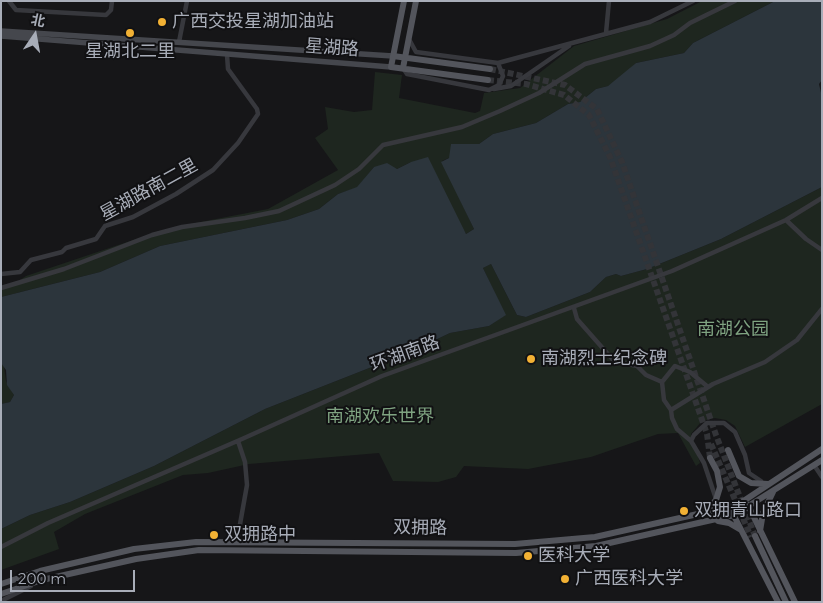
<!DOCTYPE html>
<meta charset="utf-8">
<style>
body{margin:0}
#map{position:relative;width:823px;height:603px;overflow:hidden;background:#161618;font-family:Montserrat,"Noto Sans SC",sans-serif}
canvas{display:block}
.frame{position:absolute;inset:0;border:2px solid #a8adb8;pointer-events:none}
.north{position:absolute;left:10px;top:10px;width:50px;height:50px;-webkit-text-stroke:4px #111113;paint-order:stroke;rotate:12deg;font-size:14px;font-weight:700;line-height:20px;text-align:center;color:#a8adb8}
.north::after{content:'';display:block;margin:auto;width:18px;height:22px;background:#a8adb8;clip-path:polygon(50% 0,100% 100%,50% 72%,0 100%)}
.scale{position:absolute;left:10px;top:570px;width:125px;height:22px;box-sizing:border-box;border:2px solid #a8adb8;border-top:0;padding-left:6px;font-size:15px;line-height:18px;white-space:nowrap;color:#a8adb8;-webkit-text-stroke:4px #111113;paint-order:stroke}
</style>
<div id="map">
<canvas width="823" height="603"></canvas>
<div class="frame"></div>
<div class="north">北</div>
<div class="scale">200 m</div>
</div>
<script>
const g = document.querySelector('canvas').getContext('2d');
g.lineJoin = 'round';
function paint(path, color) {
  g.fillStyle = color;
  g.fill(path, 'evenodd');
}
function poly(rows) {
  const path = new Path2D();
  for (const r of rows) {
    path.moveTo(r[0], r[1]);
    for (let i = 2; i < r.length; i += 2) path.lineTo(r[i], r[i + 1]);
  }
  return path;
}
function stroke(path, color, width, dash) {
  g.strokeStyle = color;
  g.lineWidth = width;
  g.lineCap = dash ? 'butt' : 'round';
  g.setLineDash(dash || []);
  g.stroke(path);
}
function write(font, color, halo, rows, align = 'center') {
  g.font = font + ' Montserrat,"Noto Sans SC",sans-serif';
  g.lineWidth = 4;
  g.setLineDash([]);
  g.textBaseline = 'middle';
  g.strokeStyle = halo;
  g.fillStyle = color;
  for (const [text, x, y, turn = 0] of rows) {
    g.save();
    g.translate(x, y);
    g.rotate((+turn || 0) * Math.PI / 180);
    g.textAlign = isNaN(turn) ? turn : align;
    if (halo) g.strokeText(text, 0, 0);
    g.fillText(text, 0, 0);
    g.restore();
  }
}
paint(poly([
 [702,1,775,1,693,43,684,53,636,63,621,78,608,86,596,89,580,102,568,104,536,123,493,134,479,144,442,161,474,229,466,234,411,162,397,169,374,167,357,188,338,194,319,209,287,220,160,246,100,272,1,297,1,287,17,282,26,276,151,234,185,225,268,209,338,170,315,138,328,129,325,107,354,112,372,110,375,72,402,75,399,98,475,113,480,111,484,93,520,88,574,46,667,19],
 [822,187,822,404,745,447,735,426,726,420,715,418,702,421,691,434,700,463,696,466,678,433,658,434,591,457,528,469,464,466,456,477,438,482,393,481,379,453,249,464,208,473,183,475,85,514,54,532,59,549,1,570,1,529,30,515,70,502,154,466,265,409,410,352,450,333,489,326,505,315,483,268,491,264,517,315,526,317,590,292,606,277,616,274,621,276,647,269,721,239],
 [1,363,4,366,6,381,14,395,10,402,2,404]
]), '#1e261f');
paint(poly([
 [775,1,822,1,822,80,819,84,822,97,822,187,721,239,647,269,621,276,616,274,606,277,590,292,526,317,517,315,491,264,483,268,506,315,489,326,450,333,410,352,265,409,154,466,70,502,30,515,1,529,1,404,10,402,14,395,7,385,6,370,1,363,1,297,100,272,160,246,287,220,319,209,338,194,357,187,374,167,387,163,397,169,411,162,428,157,466,234,474,229,441,162,449,158,451,144,479,144,493,134,536,123,568,104,580,102,596,89,608,86,636,63,684,53,693,43]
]), '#2c353c');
stroke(poly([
 [490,69,565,85,597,109,622,162,716,435,755,536],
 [488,80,526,84,564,95,589,115,610,157,707,434,710,458],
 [711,444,751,537]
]), '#333438', 6, [6, 3]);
stroke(poly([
 [9,1,16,10,106,15,111,10,112,1],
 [606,33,609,1],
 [179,42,187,1],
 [498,63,650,22,693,1],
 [403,68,407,74,489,90,499,85,503,76,498,63,416,52,410,41],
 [494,89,511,86,569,46],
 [786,220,806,239,822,250],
 [1,274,20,272,31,260,62,252,66,248,96,239,105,226,133,217,176,194,213,170,238,143,258,114,257,109,228,69,227,55],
 [1,288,64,269,152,235,182,227,245,218,279,211,335,185,359,169,383,145,462,127,500,111,539,93,585,64,650,46,674,35,690,23,735,1],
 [574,308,577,319,614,361,637,366,646,375,662,382,664,400,671,410,672,418,677,429,691,441],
 [662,382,675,366,690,372,708,387],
 [671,410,713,384,765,362,797,340,822,309],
 [814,465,822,477],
 [716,499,704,463,691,441,694,435,707,423,724,423,735,432,745,455,749,473,761,481],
 [237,541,247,485,245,462,238,441],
 [1,547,48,523,242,439,382,376,672,271,786,220,822,198],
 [1,601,31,586]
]), '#37383d', 4.5);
stroke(poly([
 [1,31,393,56],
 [1,36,391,67]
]), '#45474d', 5.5);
stroke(poly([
 [404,1,391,67,488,80],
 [393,56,490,69],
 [403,68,416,1],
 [728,450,739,476,751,483,768,484],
 [748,505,795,602],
 [732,512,778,602],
 [703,514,716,500,720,487,717,471,710,458],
 [718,521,729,523,741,530],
 [760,531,763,513,773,492],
 [755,536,786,602],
 [1,584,40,571,134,549,196,542,515,544,595,537,729,507,745,500,822,449],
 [1,594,42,580,136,559,199,550,516,553,596,546,734,515,822,460]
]), '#53555c', 6);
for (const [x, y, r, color] of [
 [162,22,5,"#f2b134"],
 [130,33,5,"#f2b134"],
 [531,359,5,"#f2b134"],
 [684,511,5,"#f2b134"],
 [214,535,5,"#f2b134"],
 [528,556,5,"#f2b134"],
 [565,579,5,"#f2b134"]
]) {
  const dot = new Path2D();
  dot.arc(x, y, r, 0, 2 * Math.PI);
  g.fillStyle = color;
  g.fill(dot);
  stroke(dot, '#111113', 2);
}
write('18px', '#a8adb8', '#111113', [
 ["广西交投星湖加油站",172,22],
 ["星湖北二里",130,52,"center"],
 ["南湖烈士纪念碑",541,359],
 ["双拥青山路口",694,511],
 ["双拥路中",224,535],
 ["医科大学",538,556],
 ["广西医科大学",575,579]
], 'left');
write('18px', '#a8adb8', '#111113', [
 ["星湖路",332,48,4],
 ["星湖路南二里",149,190,-29],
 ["环湖南路",405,354,-20],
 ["双拥路",420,528,1]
]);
write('18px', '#7fa381', '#111113', [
 ["南湖公园",733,330],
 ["南湖欢乐世界",380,417]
]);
</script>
